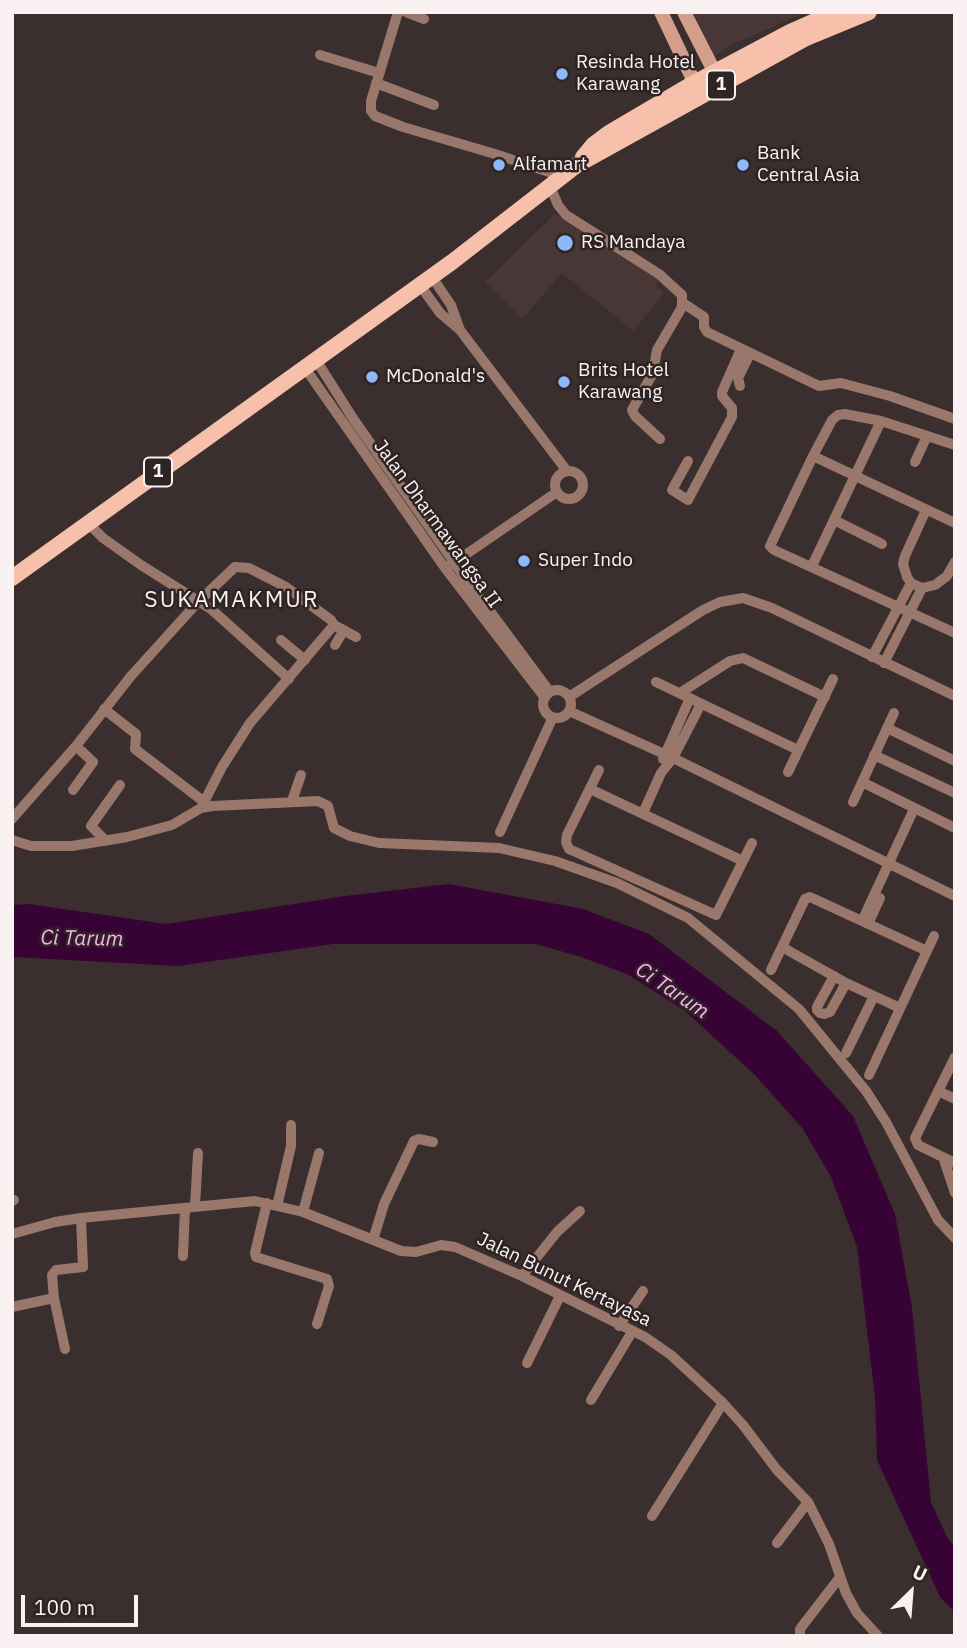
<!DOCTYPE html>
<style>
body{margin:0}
#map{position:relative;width:967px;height:1648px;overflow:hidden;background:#3a2e2e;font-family:"IBM Plex Sans",sans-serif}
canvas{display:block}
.frame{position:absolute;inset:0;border:14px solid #faf2f2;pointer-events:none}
.north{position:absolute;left:876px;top:1557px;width:70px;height:70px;-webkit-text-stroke:5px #2f2424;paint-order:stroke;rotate:25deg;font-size:19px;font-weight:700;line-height:28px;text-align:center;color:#faf2f2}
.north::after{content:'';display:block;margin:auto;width:24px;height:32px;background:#faf2f2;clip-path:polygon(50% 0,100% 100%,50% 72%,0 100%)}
.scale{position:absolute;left:21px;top:1595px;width:117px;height:32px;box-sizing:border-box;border:4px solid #faf2f2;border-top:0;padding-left:9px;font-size:21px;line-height:24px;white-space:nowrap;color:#faf2f2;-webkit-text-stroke:5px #2f2424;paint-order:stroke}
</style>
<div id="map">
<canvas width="967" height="1648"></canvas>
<div class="frame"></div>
<div class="north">U</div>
<div class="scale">100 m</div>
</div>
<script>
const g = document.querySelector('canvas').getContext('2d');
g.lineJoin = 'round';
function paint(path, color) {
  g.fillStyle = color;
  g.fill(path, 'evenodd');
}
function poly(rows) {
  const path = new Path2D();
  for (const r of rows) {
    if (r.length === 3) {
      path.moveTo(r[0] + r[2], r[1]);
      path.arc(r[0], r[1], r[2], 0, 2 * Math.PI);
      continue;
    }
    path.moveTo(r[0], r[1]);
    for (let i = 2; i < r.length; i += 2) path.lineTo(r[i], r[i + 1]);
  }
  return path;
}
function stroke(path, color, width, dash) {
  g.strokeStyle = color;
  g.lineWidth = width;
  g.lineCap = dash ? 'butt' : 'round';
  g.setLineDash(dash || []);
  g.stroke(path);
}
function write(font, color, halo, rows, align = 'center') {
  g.font = font + ' "IBM Plex Sans",sans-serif';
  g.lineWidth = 5;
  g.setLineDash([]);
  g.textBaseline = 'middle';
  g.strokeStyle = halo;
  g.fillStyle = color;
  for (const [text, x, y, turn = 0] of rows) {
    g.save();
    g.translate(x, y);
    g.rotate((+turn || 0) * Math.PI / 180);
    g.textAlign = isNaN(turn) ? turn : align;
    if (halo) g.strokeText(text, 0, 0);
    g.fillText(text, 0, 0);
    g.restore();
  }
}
paint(poly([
 [693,12,807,12,731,45,714,56],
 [555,214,660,276,656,286,664,293,633,331,562,273,522,319,485,282]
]), '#493737');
paint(poly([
 [449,884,583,909,649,934,777,1031,853,1116,895,1214,912,1308,931,1502,946,1535,955,1548,955,1612,940,1597,877,1460,875,1397,857,1247,831,1177,803,1129,755,1075,684,1010,627,974,581,957,536,944,333,944,178,966,12,957,12,905,29,904,166,924,345,896]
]), '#370335');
stroke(poly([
 [398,12,371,101,371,111,375,116,403,127,495,154,561,176],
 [406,12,424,19],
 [320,55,379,73],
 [376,83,434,105],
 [550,186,558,205,566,215,659,274,682,295,682,307,657,350,653,373,632,410,635,416,660,439],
 [432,277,451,305,460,330,567,471],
 [420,285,440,313,460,330],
 [683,303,704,317,704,327,707,332,819,386,841,383,890,396,955,419],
 [316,360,354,420,466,579,550,692],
 [305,368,445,568,545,698],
 [740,386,738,378,750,354],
 [955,445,881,421,845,414,838,415,832,420,813,456,770,546,774,550,955,633],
 [813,456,955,523],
 [688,461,672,490,688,500,732,417,732,408,722,396,722,392,741,349],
 [915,462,927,436],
 [569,485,14],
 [926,510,905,556,903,564,907,577,911,583,922,588,935,585,947,576,955,562],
 [834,520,882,544],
 [89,524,103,538,141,565,211,609,289,679],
 [449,566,557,492],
 [812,566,881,421],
 [281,640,305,660],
 [335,645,344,630],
 [872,657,911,583],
 [884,663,922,588],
 [656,682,798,750],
 [557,704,14],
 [680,693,730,661,743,658,825,697],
 [569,697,703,610,720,602,743,598,772,608,955,696],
 [104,709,136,734,135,749,203,801],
 [569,711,673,758,955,896],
 [887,728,955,761],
 [874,755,955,793],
 [663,759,690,698],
 [599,770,567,835,566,842,569,849,716,915,752,843],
 [788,772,833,679],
 [862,782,955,828],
 [590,789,743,861],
 [73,790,93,762,76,746],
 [292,801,301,775],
 [853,802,894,713],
 [201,808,222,767,250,723,334,625],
 [643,813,661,773,673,758,701,704],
 [12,819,76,746,131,676,198,602,235,567,249,568,286,587,331,620,334,625,356,637],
 [500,832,553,717],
 [12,840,31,846,72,846,127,837,172,825,201,808,212,806,318,801,328,806,334,828,350,836,379,843,499,848,555,861,617,883,688,918,799,1009,866,1091,886,1122,938,1220,955,1238],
 [106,841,91,826,120,785],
 [862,921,914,809],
 [868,924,880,898],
 [782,947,846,983,900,1008],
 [771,970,805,899,810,897,927,951],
 [834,976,817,1007,817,1010,820,1013,824,1014,830,1012,846,983],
 [846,1053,874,996],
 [955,1057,915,1138,918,1145,955,1163],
 [869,1075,934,936],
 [938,1091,955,1099],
 [943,1157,955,1193],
 [12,1201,14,1200],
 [267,1203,255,1253,256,1257,327,1279,329,1286,317,1324],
 [195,1206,198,1153],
 [277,1206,291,1146,291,1125],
 [303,1212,319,1153],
 [12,1234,55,1222,81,1218,255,1201,303,1212,401,1251,416,1252,441,1245,455,1247,522,1276,645,1337,671,1355,723,1403,743,1425,777,1470,808,1502,829,1544,846,1593,857,1613,878,1636],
 [373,1240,384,1204,414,1141,419,1139,433,1142],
 [183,1256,185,1208],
 [522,1276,557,1232,580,1211],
 [12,1307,54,1298],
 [619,1326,643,1291],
 [65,1349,54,1298,52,1275,56,1270,83,1267,81,1218],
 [527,1363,560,1296],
 [591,1400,632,1332],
 [652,1516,723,1403],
 [777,1543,808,1502],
 [800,1636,800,1629,840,1577]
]), '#99776b', 10);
stroke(poly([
 [661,12,699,92],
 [684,12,711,65]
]), '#d39e8a', 14);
stroke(poly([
 [583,157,593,145,609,133,694,83,790,32,835,12],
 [12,578,452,262,577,165,806,38,869,12]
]), '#f7c0ab', 16);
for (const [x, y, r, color] of [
 [562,74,7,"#8db9fc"],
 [499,165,7,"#8db9fc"],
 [743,165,7,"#8db9fc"],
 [565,243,9,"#8db9fc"],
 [372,377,7,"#8db9fc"],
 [564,382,7,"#8db9fc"],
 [524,561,7,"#8db9fc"]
]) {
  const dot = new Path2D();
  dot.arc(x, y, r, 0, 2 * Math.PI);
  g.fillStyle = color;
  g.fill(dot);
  stroke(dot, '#2f2424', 2.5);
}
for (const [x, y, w] of [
 [721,85,28],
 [158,472,28]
]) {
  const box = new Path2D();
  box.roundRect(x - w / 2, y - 14.5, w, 29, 5);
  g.fillStyle = '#2f2424';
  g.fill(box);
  stroke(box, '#faf2f2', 2);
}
write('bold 18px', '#faf2f2', null, [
 ["1",721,85],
 ["1",158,472]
]);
write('19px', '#faf2f2', '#2f2424', [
 ["Resinda Hotel",576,63],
 ["Karawang",576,85],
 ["Bank",757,154],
 ["Central Asia",757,176],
 ["Alfamart",513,165],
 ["RS Mandaya",581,243],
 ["Brits Hotel",578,371],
 ["Karawang",578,393],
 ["McDonald's",386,377],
 ["Super Indo",538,561]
], 'left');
write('19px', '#faf2f2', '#2f2424', [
 ["Jalan Dharmawangsa II",437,524,54],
 ["Jalan Bunut Kertayasa",564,1280,26]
]);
write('italic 21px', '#fdacf5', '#2f2424', [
 ["Ci Tarum",82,939,1],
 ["Ci Tarum",672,991,34]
]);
g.letterSpacing = '2px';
write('23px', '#faf2f2', '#2f2424', [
 ["SUKAMAKMUR",232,600]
]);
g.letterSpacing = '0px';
</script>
